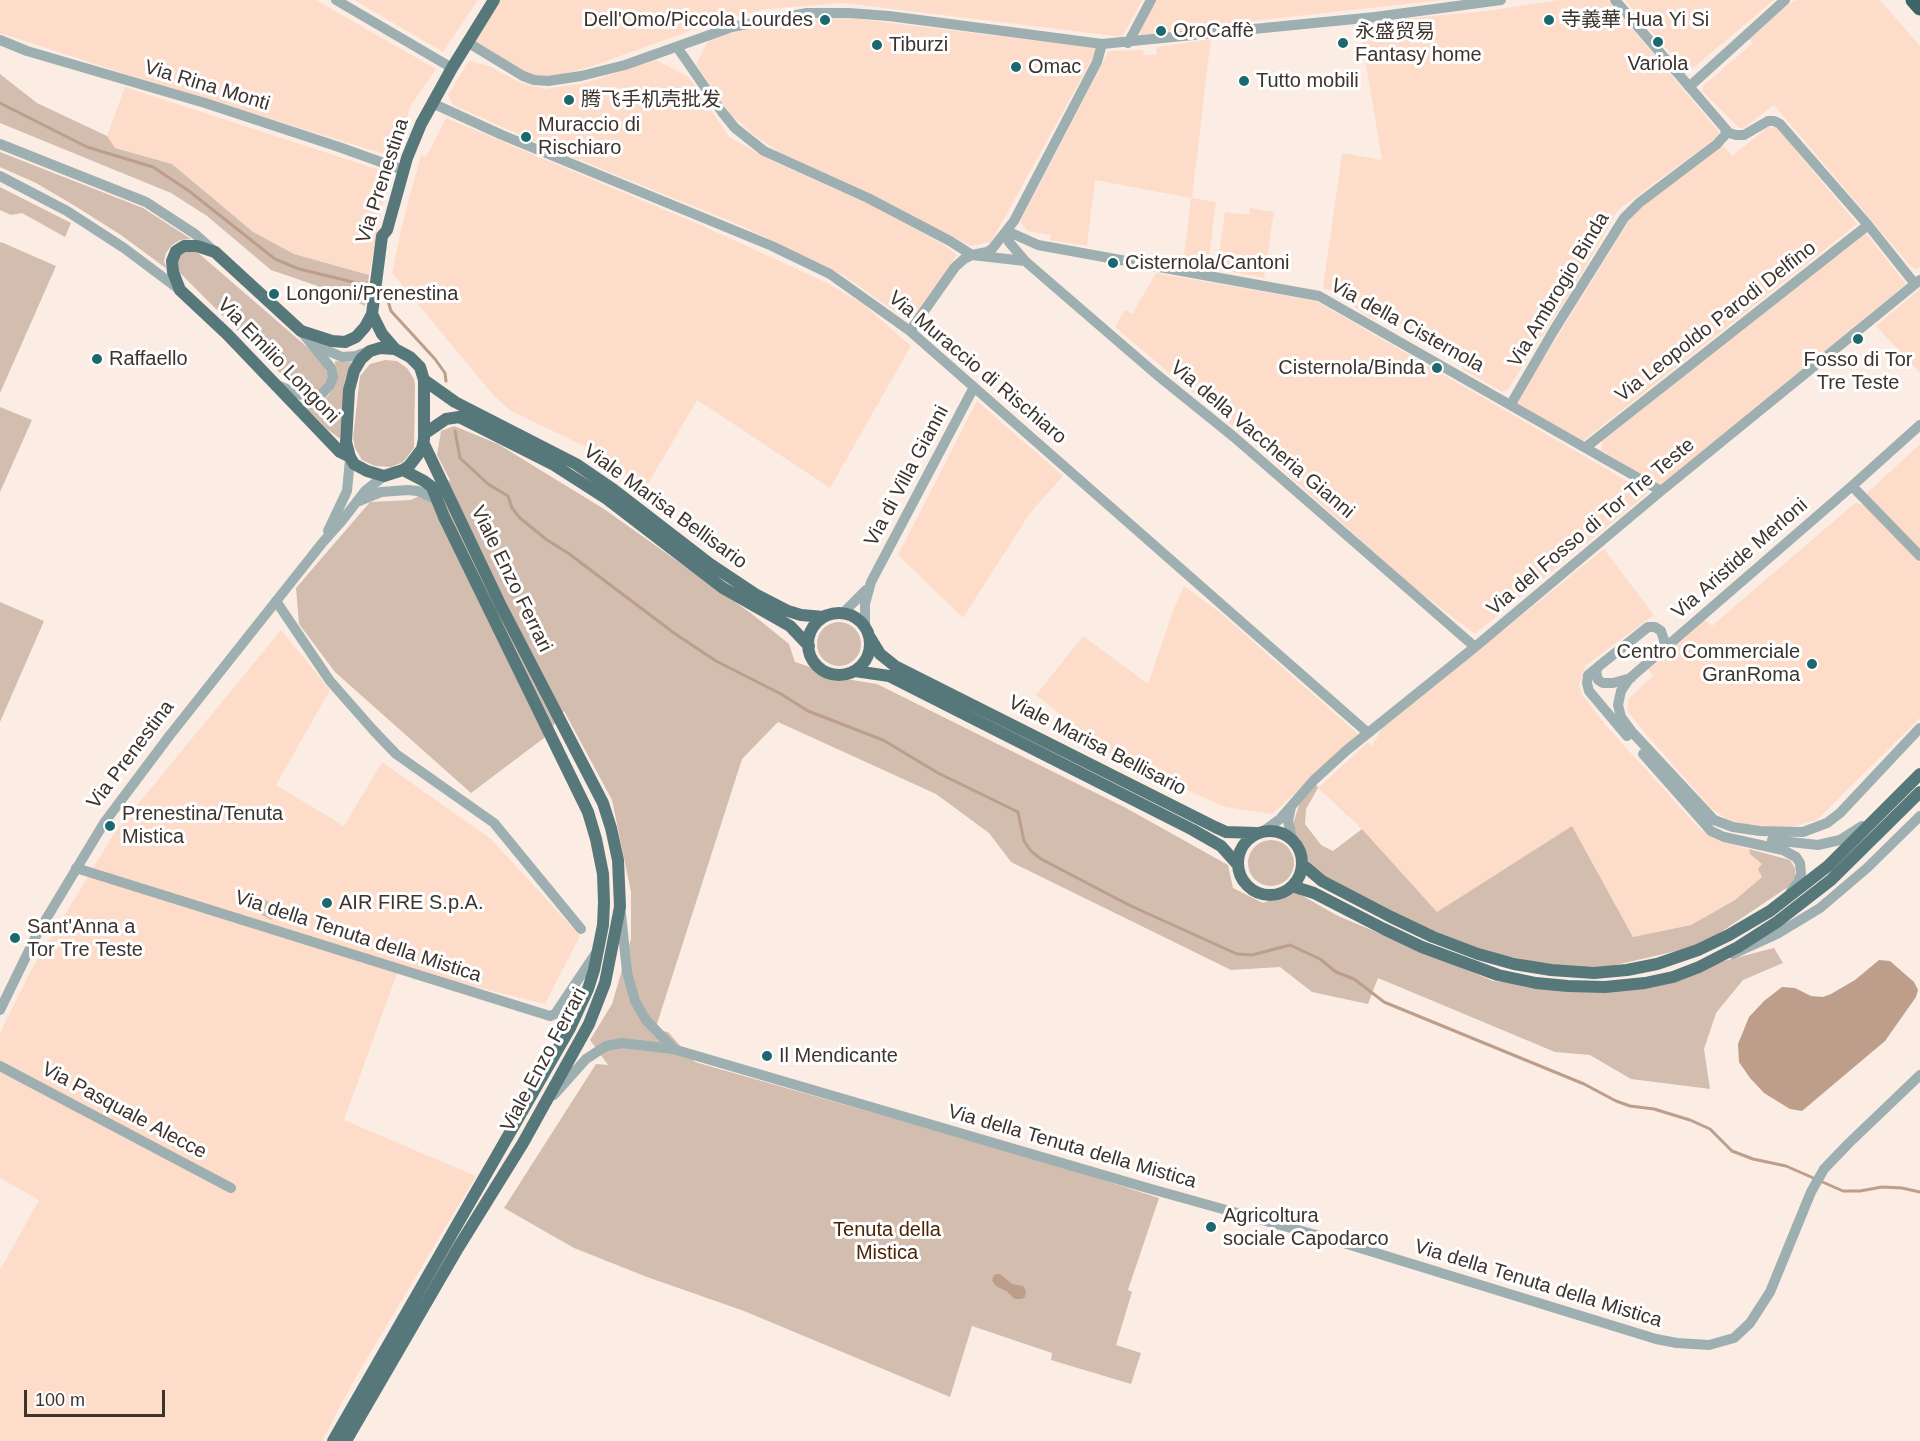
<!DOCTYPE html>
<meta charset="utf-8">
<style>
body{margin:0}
#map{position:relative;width:1920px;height:1441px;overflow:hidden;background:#fcede4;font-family:Arial,sans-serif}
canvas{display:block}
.scale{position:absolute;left:24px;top:1390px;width:141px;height:27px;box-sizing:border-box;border:3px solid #3e342e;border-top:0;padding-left:8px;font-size:18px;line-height:21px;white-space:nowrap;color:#3e342e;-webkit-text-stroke:4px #fff;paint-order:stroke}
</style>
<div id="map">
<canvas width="1920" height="1441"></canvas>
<div class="scale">100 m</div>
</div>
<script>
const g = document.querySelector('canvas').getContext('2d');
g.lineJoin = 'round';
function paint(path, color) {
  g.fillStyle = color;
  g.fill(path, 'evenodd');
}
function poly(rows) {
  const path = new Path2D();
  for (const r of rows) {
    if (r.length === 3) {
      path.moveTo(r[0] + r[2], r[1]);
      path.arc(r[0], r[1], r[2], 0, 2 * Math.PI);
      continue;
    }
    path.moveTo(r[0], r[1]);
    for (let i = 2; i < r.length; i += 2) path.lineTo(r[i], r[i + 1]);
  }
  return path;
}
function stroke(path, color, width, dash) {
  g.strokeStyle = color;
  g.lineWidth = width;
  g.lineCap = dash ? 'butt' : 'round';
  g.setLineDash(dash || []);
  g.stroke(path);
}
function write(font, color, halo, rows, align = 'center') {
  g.font = font + ' Arial,"Noto Sans SC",sans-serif';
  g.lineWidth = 6;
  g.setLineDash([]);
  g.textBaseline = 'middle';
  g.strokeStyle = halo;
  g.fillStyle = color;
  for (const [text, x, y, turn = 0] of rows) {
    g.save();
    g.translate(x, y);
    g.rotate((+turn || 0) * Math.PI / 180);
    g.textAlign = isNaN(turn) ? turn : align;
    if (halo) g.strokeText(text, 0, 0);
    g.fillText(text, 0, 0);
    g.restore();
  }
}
paint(poly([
 [0,0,316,0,436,69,411,105,394,157,129,75,0,33],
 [354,0,478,0,443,52],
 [501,0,1142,0,1122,37,844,3,767,9,720,20,590,67,551,77,526,74,475,42],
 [1156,0,1443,0,1243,22,1143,35,1138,34],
 [1560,0,1608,0,1719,132,1717,137,1618,210,1574,287,1508,389,1502,392,1462,369,1466,363,1428,341,1387,316,1373,319,1341,298,1342,295,1323,288,1342,153,1382,160,1359,23,1486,11],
 [1625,0,1774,0,1687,73],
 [1798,0,1880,0,1920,46,1920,267,1916,269,1912,268,1774,105,1744,128,1739,128,1702,91,1704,85,1753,43,1749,39,1790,3],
 [842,17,1095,48,1096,52,991,242,971,246,867,192,787,157,758,138,731,115,696,64,710,38,791,20],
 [1211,39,1192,198,1216,202,1208,267,1183,263,1191,198,1095,180,1087,246,1050,240,1051,235,1028,231,1020,222,1109,51,1143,50,1144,55,1156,55,1157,47],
 [656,60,689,77,729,137,770,160,867,203,941,243,957,255,910,322,843,275,790,249,735,223,545,146,453,105,448,95,469,61,489,66,521,83,545,89,585,83],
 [125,87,389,173,369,275,294,254,252,232,172,164,115,148,107,136],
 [446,118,703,226,825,282,864,305,911,346,830,488,697,400,645,489,584,446,511,411,494,396,392,273,402,226,421,155,426,157],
 [1768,127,1777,128,1857,224,1583,441,1516,403,1634,213,1722,144,1732,156],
 [1250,208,1274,212,1264,278,1217,269,1225,212,1249,215],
 [1865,232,1906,284,1660,486,1601,450,1602,441],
 [1156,273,1316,301,1648,493,1475,634,1412,586,1256,446,1115,327,1125,310,1132,314],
 [1920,289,1920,373,1876,326],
 [977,401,1063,476,1030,513,963,618,898,555],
 [1920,444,1920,550,1867,496,1868,492],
 [1855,503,1861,504,1868,509,1920,563,1920,718,1817,820,1796,826,1768,826,1746,824,1727,819,1712,809,1644,732,1627,710,1629,698,1653,676,1648,669,1704,619,1712,626],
 [1604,549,1654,615,1585,666,1579,685,1582,694,1608,728,1699,828,1722,842,1749,849,1750,854,1763,864,1762,877,1735,900,1691,925,1633,937,1572,826,1437,912,1362,829,1318,788,1368,742,1372,746,1382,728],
 [1184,586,1223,615,1359,735,1272,814,1225,807,1116,758,1036,695,1083,636,1148,684,1173,611],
 [281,630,330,690,276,785,344,826,382,762,491,839,580,936,545,1004,399,968,344,1120,476,1176,354,1380,322,1441,0,1441,0,1270,39,1200,0,1178,0,1033,30,972,115,832]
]), '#fdddc9');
paint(poly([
 [0,74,37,103,107,136,115,148,172,164,253,232,294,254,369,275,365,306,341,294,271,270,207,216,171,193,0,123],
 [0,152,143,208,191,239,180,240,172,245,166,253,164,261,167,269,121,235,75,206,36,183,0,167],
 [0,187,71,223,65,237,22,213,11,215,0,210],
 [1,242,56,266,0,393,0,243],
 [184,250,196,251,321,359,329,377,324,388,310,394,299,392,176,269,176,258],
 [385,360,397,361,407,368,414,379,415,386,414,448,403,462,391,467,375,466,362,460,355,448,353,438,360,376,370,364],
 [335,361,351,362,352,363,345,379,340,438,339,438,327,429,300,401,308,403,318,401,327,397,332,390,336,382],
 [0,407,32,420,0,492],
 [454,426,498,444,604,509,752,614,789,644,795,662,846,679,877,684,1126,808,1228,865,1233,888,1263,903,1294,891,1338,916,1493,981,1603,992,1774,948,1783,963,1743,980,1716,1013,1704,1049,1710,1089,1631,1079,1590,1055,1555,1052,1378,978,1368,1004,1312,992,1280,967,1231,970,1011,862,989,833,936,794,778,722,742,759,655,1030,668,1032,695,1062,1056,1165,1159,1198,1128,1290,1132,1292,1116,1345,1141,1353,1131,1384,1051,1360,1052,1353,972,1326,950,1397,744,1311,647,1277,574,1248,504,1208,596,1064,608,1065,590,1040,612,1004,631,939,631,892,612,800,564,711,544,738,471,793,335,672,299,624,296,588,370,502,411,500,450,480,437,455,441,431],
 [0,602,44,621,0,722],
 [839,644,22],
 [1316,784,1318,788,1306,809,1305,824,1321,845,1333,851,1362,829,1437,912,1572,826,1633,937,1691,925,1735,900,1762,877,1758,869,1762,864,1750,854,1749,849,1790,860,1795,868,1795,877,1791,885,1706,942,1685,949,1607,967,1567,967,1536,962,1488,952,1451,941,1401,917,1313,870,1294,832,1293,824,1300,802],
 [1271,863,23],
 [253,893,278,907,271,920,246,906]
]), '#d3bdaf');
paint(poly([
 [1879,960,1890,961,1914,982,1918,990,1916,997,1885,1041,1802,1111,1790,1109,1764,1093,1750,1078,1739,1062,1738,1044,1749,1017,1764,1001,1782,987,1795,988,1811,996,1823,997,1831,994,1855,980],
 [997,1274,1000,1274,1012,1284,1023,1286,1026,1291,1025,1297,1022,1299,1015,1299,1006,1291,996,1286,992,1280,994,1275]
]), '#bc9e8b');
stroke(poly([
 [0,103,87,147,153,167,189,191,275,259,299,269,353,282,372,293],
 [378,296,388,301,391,311,435,359,445,373,446,381],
 [455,431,460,458,488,484,508,496,512,508,520,518,547,540,568,553,674,633,716,661,781,694,808,711,883,740,938,773,1018,812,1024,841,1031,851,1041,859,1131,906,1237,954,1252,955,1290,945,1320,959,1336,972,1354,979,1384,1002,1584,1084,1616,1101,1630,1106,1654,1109,1690,1120,1710,1129,1732,1151,1753,1159,1786,1166,1843,1191,1860,1191,1882,1187,1902,1188,1920,1192]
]), '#bc9e8b', 3);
stroke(poly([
 [336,0,452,68],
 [1615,0,1729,133,1736,135,1744,135,1768,121,1774,121,1780,124,1868,225,1915,284],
 [0,40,27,51,205,103,339,147,403,170],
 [467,42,523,76,534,80,548,81,581,76,625,65,732,27,807,13,849,13,889,16,1102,44,1375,17,1501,0],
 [1128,43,1151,0],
 [677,47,722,112,735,128,764,151,868,198,950,241,972,255,1025,261],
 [1689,87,1785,0],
 [432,103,502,135,772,246,830,274,910,331,1368,733],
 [0,144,146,202,195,234,215,252],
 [0,176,67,211,124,248,180,290],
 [1007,231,1038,245,1319,296,1661,491],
 [1007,231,1009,242,1025,261,1156,374,1234,437,1475,647],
 [910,331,955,267,964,259,972,255,987,252,992,249,1014,221,1097,62,1102,44],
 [319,347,342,357,356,356,369,351],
 [279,386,309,398,321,395,330,385,333,377,331,368,301,331],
 [1511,404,1554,330,1624,218,1639,203,1717,144,1725,135,1726,130],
 [1920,425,1852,486,1629,679,1621,691,1618,705,1621,717,1632,732,1714,820,1733,827,1760,831,1803,832,1827,823,1840,813,1920,728],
 [1586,447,1868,225],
 [1852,486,1920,556],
 [359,501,381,492,408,490,418,491,437,500],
 [328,531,347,491,350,459],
 [276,601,330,681,374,731,396,754,494,823,581,929],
 [842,614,866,590],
 [865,628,865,604,871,582,974,387],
 [1599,666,1588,675,1587,683,1589,691,1627,736],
 [1631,678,1613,683,1603,683,1598,680,1596,671,1599,666,1648,627,1655,627,1661,631,1664,640,1663,650],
 [1643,754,1711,831,1724,837,1783,850,1796,857,1800,863,1801,874,1798,882,1791,891],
 [1291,807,1288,821,1292,838],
 [1265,830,1280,819,1314,780,1347,750,1475,647,1661,491,1920,280],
 [1772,840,1818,845,1840,840,1862,826],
 [76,868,550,1016,555,1014,596,953],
 [621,914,627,972,635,1001,646,1020,673,1048],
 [1733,954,1777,934,1820,908,1867,868,1920,816],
 [0,1010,37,934,104,823,170,735,323,542,341,522,365,491,384,476],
 [0,1066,231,1188],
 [554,1095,586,1059,606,1046,622,1043,673,1049,1151,1189,1334,1240,1656,1339,1677,1343,1709,1345,1734,1338,1750,1323,1770,1292,1811,1192,1824,1169,1849,1143,1920,1075]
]), '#9dafb1', 10);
stroke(poly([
 [380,348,395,349,410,357,420,367,424,380,424,439,422,449,409,466,403,470,384,476,367,471,354,464,350,457,346,442,349,390,354,371,361,359,370,351,380,348],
 [395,349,382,334,372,314,382,236,387,230,407,158,421,124,452,68,494,0],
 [424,380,455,402,576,464,614,490,710,564,755,594,788,611,801,615,824,617],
 [424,434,446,419,459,417,554,465,607,499,723,588,790,626,809,646],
 [350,457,340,452,227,334,180,290,173,272,172,261,176,251,184,246,197,246,215,252,301,331,332,341,345,342,356,337,365,327,372,314],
 [839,644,31],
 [869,636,880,654,895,666,1215,827,1226,832,1256,833],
 [855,671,889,676,1193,830,1221,846,1238,865],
 [1270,863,32],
 [1302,864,1322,881,1391,917,1433,937,1478,954,1514,964,1551,970,1594,973,1627,970,1657,964,1698,950,1729,935,1770,911,1828,866,1920,774],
 [1292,886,1314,893,1384,929,1422,947,1498,975,1536,983,1568,986,1605,987,1645,983,1673,977,1699,967,1738,947,1777,922,1831,880,1920,792],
 [333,1441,570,1028,588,989,594,970,603,925,604,902,603,874,596,839,588,812,444,517,432,487,424,481,403,470],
 [346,1441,458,1248,523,1143,589,1024,605,983,620,907,618,860,611,828,603,803,501,606,424,444]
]), '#57787b', 12);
stroke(poly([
 [1913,0,1920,8]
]), '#3e6468', 15);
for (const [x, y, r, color] of [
 [825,20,6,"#1b686f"],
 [1549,20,6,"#1b686f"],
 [1161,31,6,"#1b686f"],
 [1658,42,6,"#1b686f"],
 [1343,43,6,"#1b686f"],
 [877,45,6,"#1b686f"],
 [1016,67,6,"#1b686f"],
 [1244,81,6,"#1b686f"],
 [569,100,6,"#1b686f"],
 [526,137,6,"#1b686f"],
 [1113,263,6,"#1b686f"],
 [274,294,6,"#1b686f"],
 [1858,339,6,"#1b686f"],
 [97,359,6,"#1b686f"],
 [1437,368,6,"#1b686f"],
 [1812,664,6,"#1b686f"],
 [110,826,6,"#1b686f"],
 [327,903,6,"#1b686f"],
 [15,938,6,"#1b686f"],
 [767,1056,6,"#1b686f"],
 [1211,1227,6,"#1b686f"]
]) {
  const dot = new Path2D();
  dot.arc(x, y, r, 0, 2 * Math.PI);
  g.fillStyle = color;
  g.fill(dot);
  stroke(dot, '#fff', 2);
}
write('20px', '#3e342e', '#fff', [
 ["Dell'Omo/Piccola Lourdes",813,20,"right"],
 ["寺義華 Hua Yi Si",1561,20],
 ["OroCaffè",1173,31],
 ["永盛贸易",1355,32],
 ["Fantasy home",1355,55],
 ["Tiburzi",889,45],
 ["Variola",1658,64,"center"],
 ["Omac",1028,67],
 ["Tutto mobili",1256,81],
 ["腾飞手机壳批发",581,100],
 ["Muraccio di",538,125],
 ["Rischiaro",538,148],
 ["Cisternola/Cantoni",1125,263],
 ["Longoni/Prenestina",286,294],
 ["Raffaello",109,359],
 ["Fosso di Tor",1858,360,"center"],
 ["Tre Teste",1858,383,"center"],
 ["Cisternola/Binda",1425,368,"right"],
 ["Centro Commerciale",1800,652,"right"],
 ["GranRoma",1800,675,"right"],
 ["Prenestina/Tenuta",122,814],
 ["Mistica",122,837],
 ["AIR FIRE S.p.A.",339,903],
 ["Sant'Anna a",27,927],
 ["Tor Tre Teste",27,950],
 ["Il Mendicante",779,1056],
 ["Agricoltura",1223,1216],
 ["sociale Capodarco",1223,1239]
], 'left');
write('20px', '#3e342e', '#fff', [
 ["Via Rina Monti",207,86,17],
 ["Via Prenestina",383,181,-72],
 ["Via Ambrogio Binda",1559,290,-59],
 ["Via Leopoldo Parodi Delfino",1716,322,-38],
 ["Via della Cisternola",1407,326,29],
 ["Via Emilio Longoni",278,361,46],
 ["Via Muraccio di Rischiaro",977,368,40],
 ["Via della Vaccheria Gianni",1262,440,40],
 ["Via di Villa Gianni",907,476,-62],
 ["Viale Marisa Bellisario",665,507,36],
 ["Via del Fosso di Tor Tre Teste",1591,527,-40],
 ["Via Aristide Merloni",1740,559,-41],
 ["Viale Enzo Ferrari",511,579,64],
 ["Viale Marisa Bellisario",1097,746,27],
 ["Via Prenestina",131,755,-53],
 ["Via della Tenuta della Mistica",358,937,18],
 ["Viale Enzo Ferrari",544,1060,-62],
 ["Via Pasquale Alecce",124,1111,28],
 ["Via della Tenuta della Mistica",1072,1147,16],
 ["Via della Tenuta della Mistica",1538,1284,17]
]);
write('20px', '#4c2403', '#fff', [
 ["Tenuta della",887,1230],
 ["Mistica",887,1253]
]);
</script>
